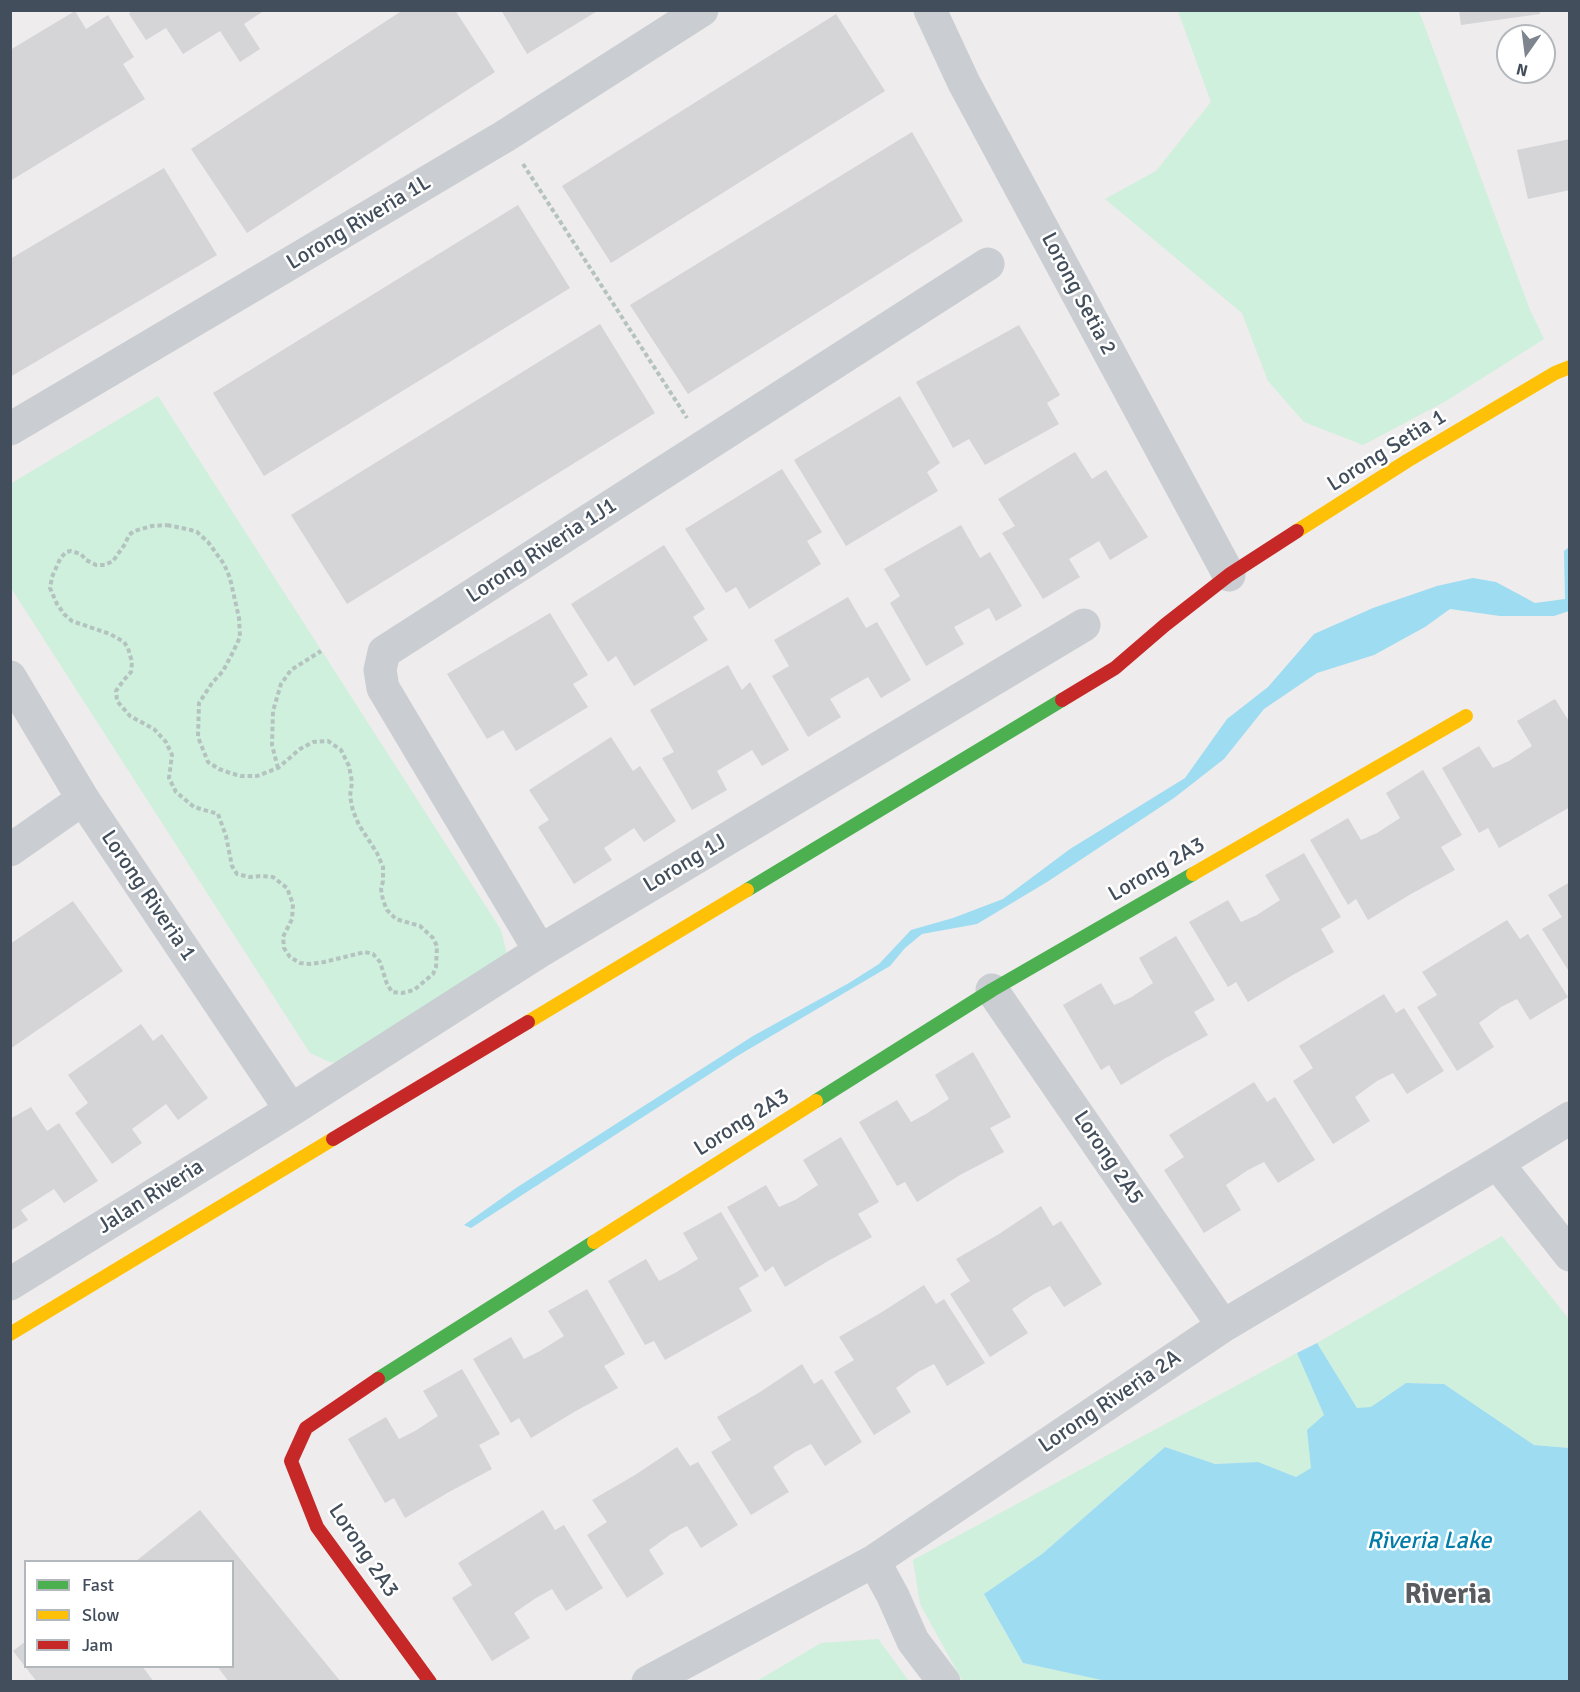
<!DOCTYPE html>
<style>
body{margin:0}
#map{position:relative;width:1580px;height:1692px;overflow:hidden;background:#eeecec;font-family:Signika,sans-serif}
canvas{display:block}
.frame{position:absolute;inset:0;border:12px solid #424e5b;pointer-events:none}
.legend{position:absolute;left:24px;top:1560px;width:210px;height:108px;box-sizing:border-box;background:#fff;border:2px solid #b3b8bd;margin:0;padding:8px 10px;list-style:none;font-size:18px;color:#424e5b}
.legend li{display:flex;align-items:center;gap:12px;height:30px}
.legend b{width:30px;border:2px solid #b3b8bd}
.north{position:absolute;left:1496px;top:24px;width:60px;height:60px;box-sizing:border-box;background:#fff;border:2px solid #b3b8bd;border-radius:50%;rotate:194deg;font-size:16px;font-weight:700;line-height:24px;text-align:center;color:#424e5b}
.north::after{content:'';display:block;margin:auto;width:21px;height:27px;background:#7e858e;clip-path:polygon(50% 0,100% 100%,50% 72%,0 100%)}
</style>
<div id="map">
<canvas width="1580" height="1692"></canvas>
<div class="frame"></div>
<ul class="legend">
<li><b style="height:8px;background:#4caf50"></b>Fast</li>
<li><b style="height:8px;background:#ffc107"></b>Slow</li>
<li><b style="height:8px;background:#c62828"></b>Jam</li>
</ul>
<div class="north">N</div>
</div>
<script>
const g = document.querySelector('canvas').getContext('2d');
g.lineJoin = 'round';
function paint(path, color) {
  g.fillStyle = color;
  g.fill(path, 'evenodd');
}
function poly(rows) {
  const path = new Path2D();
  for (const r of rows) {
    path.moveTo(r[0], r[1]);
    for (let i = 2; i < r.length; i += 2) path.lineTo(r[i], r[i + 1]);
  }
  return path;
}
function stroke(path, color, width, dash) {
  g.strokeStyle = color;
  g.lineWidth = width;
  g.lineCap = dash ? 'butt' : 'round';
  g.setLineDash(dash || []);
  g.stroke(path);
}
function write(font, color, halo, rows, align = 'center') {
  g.font = font + ' Signika,sans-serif';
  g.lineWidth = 5;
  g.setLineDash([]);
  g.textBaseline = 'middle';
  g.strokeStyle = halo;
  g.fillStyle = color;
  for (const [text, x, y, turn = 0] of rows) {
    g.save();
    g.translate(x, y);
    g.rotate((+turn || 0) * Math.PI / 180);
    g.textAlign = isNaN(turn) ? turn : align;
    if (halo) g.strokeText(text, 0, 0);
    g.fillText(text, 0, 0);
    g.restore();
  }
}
paint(poly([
 [1178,11,1419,11,1530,310,1544,339,1446,401,1363,445,1304,422,1268,381,1242,313,1105,199,1156,171,1211,102],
 [158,396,501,930,507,955,350,1064,330,1062,310,1053,11,588,10,484],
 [1502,1236,1569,1319,1569,1448,1534,1445,1444,1384,1406,1383,1371,1408,1357,1408,1317,1343],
 [1297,1353,1324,1415,1309,1451,1312,1468,1296,1477,1258,1462,1215,1464,1165,1447,1042,1554,984,1594,1023,1663,1109,1681,966,1682,962,1680,920,1604,913,1560],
 [878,1639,909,1681,757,1681,821,1643]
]), '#cef0dc');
paint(poly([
 [1569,547,1569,611,1554,616,1500,616,1450,609,1425,627,1374,655,1317,673,1264,709,1224,759,1174,798,1047,882,977,924,922,934,905,948,890,966,739,1055,471,1228,464,1225,516,1188,753,1036,849,983,879,964,911,930,953,918,1003,899,1070,849,1185,778,1227,719,1268,687,1314,634,1373,608,1437,586,1473,578,1496,582,1535,603,1565,599,1564,551],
 [1317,1343,1357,1408,1371,1407,1406,1383,1444,1384,1534,1445,1569,1448,1569,1681,1111,1682,1023,1663,984,1594,1042,1554,1165,1447,1215,1464,1258,1462,1296,1477,1311,1468,1307,1430,1324,1415,1297,1353]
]), '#9edcf2');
paint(poly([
 [132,10,265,10,244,24,260,49,240,62,220,31,183,54,166,28,146,40,129,14],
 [403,10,455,10,495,72,247,233,191,149],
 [501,10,599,10,527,54],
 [1459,10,1540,10,1540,14,1461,25],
 [75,11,86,29,108,15,134,57,123,64,145,99,10,181,10,50],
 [836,14,885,91,611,263,562,186],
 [912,132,963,221,688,394,630,305],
 [1570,139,1570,190,1528,199,1517,150],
 [164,168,217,255,10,377,10,259],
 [518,205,570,288,264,476,213,393],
 [600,324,655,413,347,604,291,515],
 [1019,325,1060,395,1047,403,1059,424,985,465,969,439,953,448,916,382],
 [900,396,940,463,927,472,938,491,846,546,794,460],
 [1075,452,1092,479,1106,470,1148,537,1110,560,1099,541,1069,559,1080,577,1043,599,1002,533,1015,526,998,499],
 [782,469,822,532,807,541,821,564,749,609,736,587,726,593,685,529],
 [961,525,980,558,990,552,1022,606,996,621,989,608,954,627,964,644,926,666,890,603,900,596,884,569],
 [664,545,705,609,693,617,708,640,634,686,616,656,608,662,571,604],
 [848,597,866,628,877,622,911,680,881,698,868,677,830,699,841,717,808,737,772,676,789,666,774,640],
 [550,613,588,675,573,684,588,707,516,751,503,730,487,739,447,674],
 [728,665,742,690,750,682,789,750,762,766,752,750,717,771,727,790,692,810,662,758,674,752,650,710],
 [1555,699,1570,723,1570,807,1499,848,1488,828,1479,833,1442,768,1479,746,1493,768,1509,761,1532,746,1517,721],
 [611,737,633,771,640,766,676,821,644,842,634,828,604,848,612,860,574,884,538,827,549,820,529,790],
 [1423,770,1462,835,1441,847,1455,870,1411,894,1368,920,1356,899,1348,905,1310,840,1348,818,1361,840,1377,833,1400,818,1386,793],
 [1304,853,1341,917,1321,929,1334,952,1291,976,1248,1002,1236,982,1228,987,1189,922,1228,900,1241,922,1257,915,1280,900,1265,875],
 [1570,882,1570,973,1542,929,1562,917,1548,895],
 [73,901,123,971,10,1049,10,944],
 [1507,920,1520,939,1528,934,1568,997,1530,1020,1517,999,1501,1007,1479,1023,1494,1047,1457,1071,1417,1007,1437,995,1422,972],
 [1176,936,1215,1000,1194,1012,1208,1035,1164,1059,1121,1085,1109,1065,1101,1070,1063,1005,1101,983,1114,1005,1130,998,1153,983,1139,958],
 [1384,994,1396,1013,1404,1008,1444,1071,1407,1094,1393,1073,1377,1081,1355,1097,1370,1121,1333,1144,1293,1081,1313,1068,1299,1046],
 [141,1024,153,1041,162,1034,208,1098,178,1120,166,1104,132,1129,142,1143,112,1164,75,1113,88,1103,68,1075],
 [973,1052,1011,1117,990,1128,1004,1152,960,1175,917,1202,905,1182,897,1186,859,1122,897,1100,911,1122,926,1114,949,1099,935,1075],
 [1254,1082,1267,1102,1275,1097,1315,1160,1278,1183,1264,1162,1248,1170,1226,1185,1241,1210,1204,1233,1164,1170,1184,1157,1169,1135],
 [31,1107,47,1131,59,1123,98,1181,64,1203,54,1189,21,1210,28,1220,10,1231,10,1119],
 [841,1137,879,1202,858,1214,872,1237,828,1261,785,1287,773,1266,765,1272,727,1207,766,1185,779,1207,795,1200,818,1185,803,1160],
 [1041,1206,1053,1226,1061,1221,1102,1284,1064,1307,1050,1286,1034,1294,1012,1309,1028,1333,990,1357,950,1294,970,1281,956,1259,999,1234],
 [721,1212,759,1276,739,1288,752,1311,665,1360,654,1341,645,1345,608,1281,646,1259,659,1281,675,1273,698,1259,683,1233],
 [924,1285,936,1304,944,1299,985,1363,947,1386,934,1364,918,1372,896,1388,911,1412,874,1435,834,1372,854,1360,839,1337,882,1312],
 [587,1289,625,1354,604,1366,618,1388,574,1412,531,1438,519,1418,511,1423,473,1359,511,1337,524,1359,540,1351,564,1336,548,1311],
 [802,1364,814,1384,822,1379,862,1442,825,1466,811,1444,795,1452,773,1467,789,1492,751,1515,711,1452,731,1440,717,1417,760,1392],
 [462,1369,500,1434,479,1445,492,1469,449,1492,405,1518,394,1498,385,1503,348,1439,386,1417,399,1439,415,1431,438,1416,423,1391],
 [677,1447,690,1466,698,1462,738,1525,701,1548,687,1526,671,1534,649,1550,664,1574,627,1598,587,1535,607,1522,592,1500,635,1475],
 [200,1510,341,1682,229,1682,217,1666,232,1666,232,1562,135,1562],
 [543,1510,555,1530,564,1525,603,1588,566,1611,552,1589,536,1598,514,1613,530,1638,492,1661,452,1598,472,1585,458,1563],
 [26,1641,26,1666,142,1666,154,1682,37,1682,13,1651]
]), '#d5d4d7');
stroke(poly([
 [523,164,687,418],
 [167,525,191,530,197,532,208,542,224,564,230,578,239,618,240,637,233,652,223,671,212,683,199,703,198,737,208,762,219,769,230,773,241,776,257,776,278,768,300,749,313,742,328,741,341,750,349,766,352,782,350,796,353,811,359,825,377,853,383,867,383,881,381,889,383,900,387,910,396,919,420,926,433,938,437,946,436,967,433,974,414,990,402,993,392,992,387,984,380,962,373,954,365,952,324,962,310,964,300,963,290,957,284,948,283,937,292,919,293,904,287,888,273,877,261,876,250,877,237,874,232,866,226,836,218,814,194,807,176,792,169,778,172,755,166,742,154,729,130,716,117,701,116,691,123,681,131,672,132,662,128,648,124,642,110,634,72,621,64,614,57,604,50,588,52,577,60,559,66,552,71,551,81,554,86,560,96,565,105,565,113,561,125,544,129,535,134,531,152,526,167,525],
 [278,768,272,745,273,711,281,684,291,670,321,651]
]), '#b5c3c0', 4, [4.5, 3]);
stroke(poly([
 [930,10,964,83,1229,575],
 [10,429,505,136,702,10],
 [10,677,83,799,291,1110],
 [10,850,83,799],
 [540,951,383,688,380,670,384,652,988,264],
 [992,990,1223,1326],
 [1497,1163,1570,1255],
 [10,1284,291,1110,540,951,1084,625],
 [874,1561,893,1596,913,1641,944,1682],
 [648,1682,874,1561,1223,1326,1497,1163,1570,1118]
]), '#cacdd1', 33);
stroke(poly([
 [747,890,1062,700],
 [816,1101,992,990,1193,874],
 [378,1379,594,1242]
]), '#4caf50', 14);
stroke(poly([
 [1297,531,1407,461,1555,373,1570,367],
 [1193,874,1466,716],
 [528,1022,747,890],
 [594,1242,816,1101],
 [10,1334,333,1139]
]), '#ffc107', 14);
stroke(poly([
 [1062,700,1115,668,1165,625,1229,575,1297,531],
 [333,1139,528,1022],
 [378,1379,306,1428,291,1461,317,1527,430,1682]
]), '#c62828', 14);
write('22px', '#424e5b', '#fff', [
 ["Lorong Riveria 1L",359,223,-31],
 ["Lorong Setia 2",1078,294,62],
 ["Lorong Setia 1",1387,451,-32],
 ["Lorong Riveria 1J1",542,551,-33],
 ["Lorong 1J",685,864,-31],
 ["Lorong 2A3",1157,870,-30],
 ["Lorong Riveria 1",148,896,56],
 ["Lorong 2A3",742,1123,-32],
 ["Lorong 2A5",1108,1158,56],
 ["Jalan Riveria",151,1197,-32],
 ["Lorong Riveria 2A",1110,1402,-34],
 ["Lorong 2A3",363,1551,56]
]);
write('italic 24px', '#017ca8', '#fff', [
 ["Riveria Lake",1429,1542]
]);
write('bold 28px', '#585c61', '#fff', [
 ["Riveria",1448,1596]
]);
</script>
